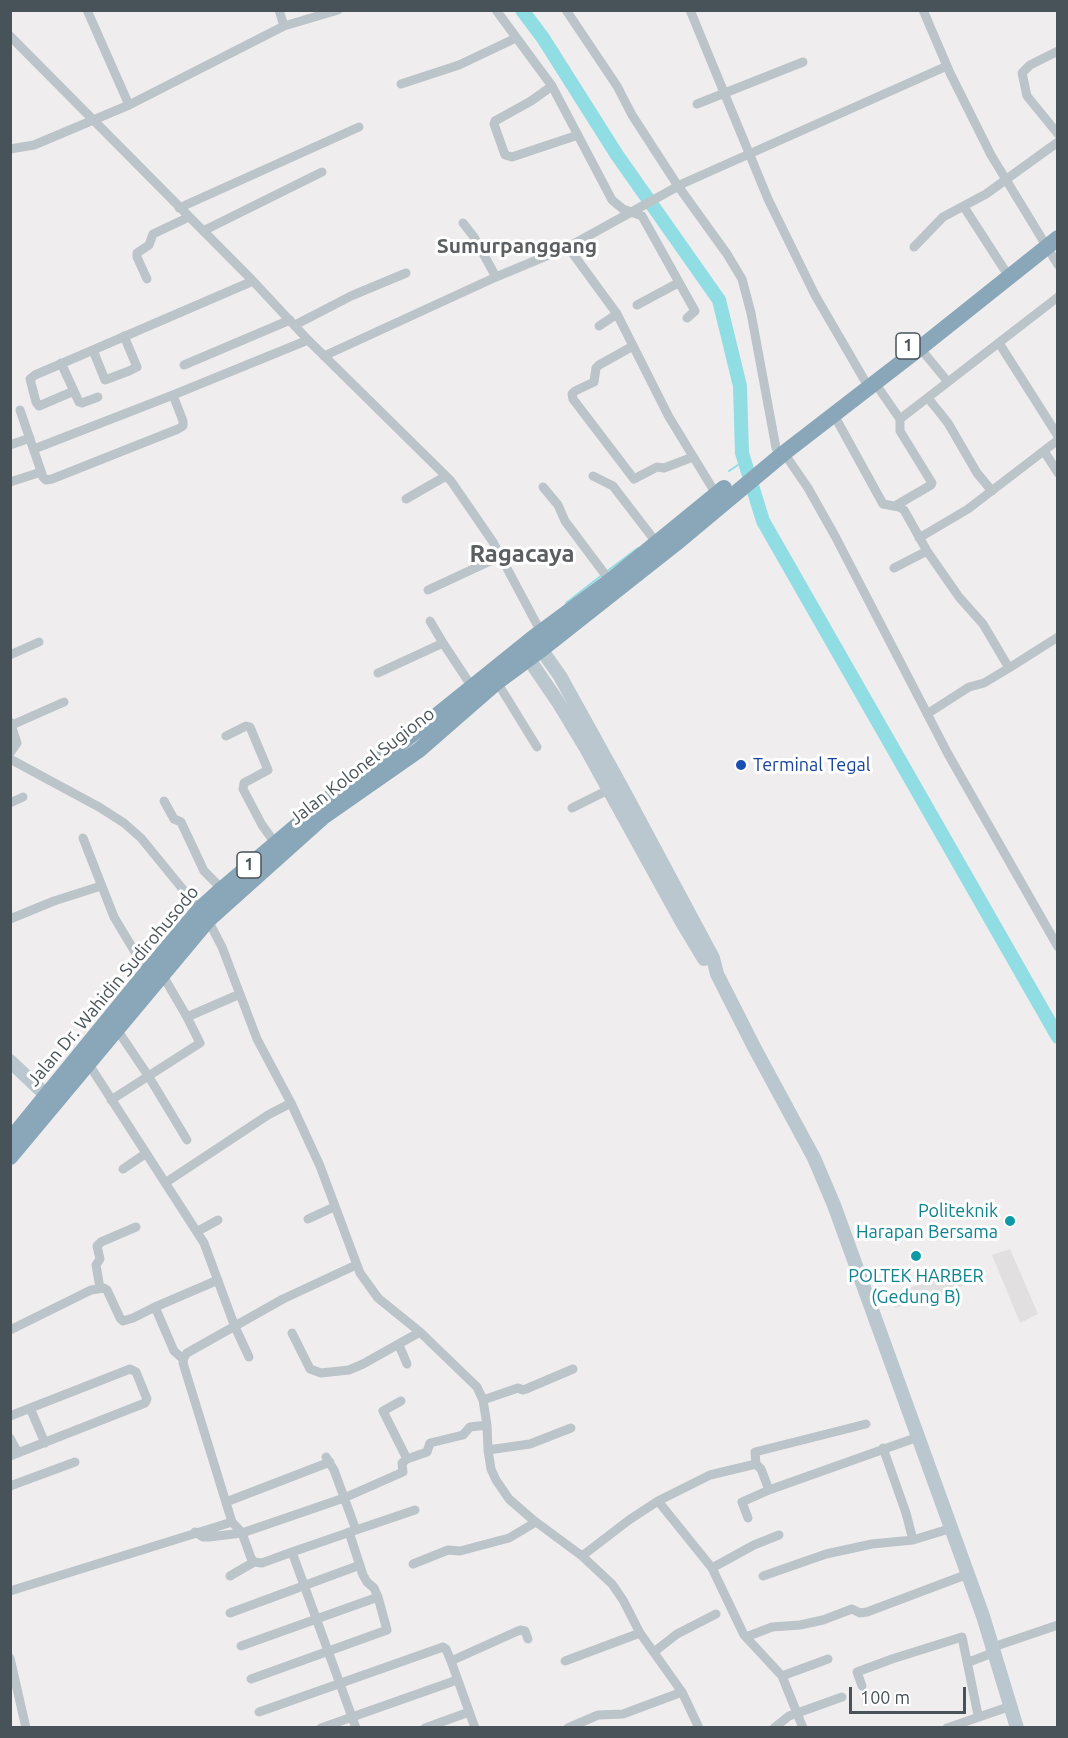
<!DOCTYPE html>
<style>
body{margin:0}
#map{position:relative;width:1068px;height:1738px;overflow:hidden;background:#f0edee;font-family:Ubuntu,sans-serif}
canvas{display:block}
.frame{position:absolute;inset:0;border:12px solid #475359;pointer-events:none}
.scale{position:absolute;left:849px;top:1687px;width:117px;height:27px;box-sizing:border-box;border:3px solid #475359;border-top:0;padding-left:8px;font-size:18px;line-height:21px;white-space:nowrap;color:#475359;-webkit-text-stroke:4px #fff;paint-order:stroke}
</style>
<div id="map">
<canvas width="1068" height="1738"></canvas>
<div class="frame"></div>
<div class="scale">100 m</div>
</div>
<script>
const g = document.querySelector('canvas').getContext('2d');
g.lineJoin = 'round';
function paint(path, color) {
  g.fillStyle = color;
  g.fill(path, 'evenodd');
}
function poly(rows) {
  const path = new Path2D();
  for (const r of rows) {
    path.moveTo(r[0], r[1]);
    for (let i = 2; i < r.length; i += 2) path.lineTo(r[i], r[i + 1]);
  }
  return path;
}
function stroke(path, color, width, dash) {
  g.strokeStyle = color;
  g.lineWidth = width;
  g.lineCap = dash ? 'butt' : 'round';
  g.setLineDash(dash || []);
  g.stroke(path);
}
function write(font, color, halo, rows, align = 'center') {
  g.font = font + ' Ubuntu,sans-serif';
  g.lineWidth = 6;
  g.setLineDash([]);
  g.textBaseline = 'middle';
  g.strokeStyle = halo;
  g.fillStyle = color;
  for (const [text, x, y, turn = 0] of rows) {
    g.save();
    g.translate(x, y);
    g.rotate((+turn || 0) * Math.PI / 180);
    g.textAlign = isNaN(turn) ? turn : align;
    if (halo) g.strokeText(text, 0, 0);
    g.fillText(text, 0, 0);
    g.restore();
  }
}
paint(poly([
 [1010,1249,1038,1314,1020,1323,992,1255],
 [961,1271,966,1285,895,1308,890,1294]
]), '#e1dfdf');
stroke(poly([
 [729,471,744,461],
 [606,572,638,548],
 [566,603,602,575]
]), '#90dee3', 2);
stroke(poly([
 [522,10,543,38,617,155,719,300,740,386,742,453,763,521,1058,1037]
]), '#90dee3', 14);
stroke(poly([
 [87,10,129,105],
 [279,10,284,26],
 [496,10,552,86,612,200,623,209,642,216,695,311,687,318],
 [566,10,617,86,632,115,678,186,727,254,742,279,751,313,776,448],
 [690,10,768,199,815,295,865,381],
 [923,10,950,73,991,155,1058,265],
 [10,36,253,281,308,340,451,481,493,542,542,634],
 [1058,51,1030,65,1022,73,1027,96,1058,134],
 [401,84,459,65,516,38],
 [552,86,531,101,495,121,494,124,505,155,512,157,578,135],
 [697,104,803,62],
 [10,149,34,145,129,105,284,26,338,10],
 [964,207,1004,269],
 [179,208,359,127],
 [463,223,474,237,496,277],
 [203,231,322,172],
 [568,247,617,314,669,417,716,494],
 [914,247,943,217,986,194,1058,142],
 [147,279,137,257,137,253,149,245,153,234,189,217],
 [637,305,678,283],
 [295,325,351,296,406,273],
 [599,326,617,314],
 [999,343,1058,436],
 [633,346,599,365,596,368,594,382,575,391,572,394,573,399,634,479,657,467,664,468,693,457],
 [920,348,948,382],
 [93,350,105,380,129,371,137,367,124,336],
 [324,356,496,277,568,247,684,183,947,66],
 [61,363,79,402,82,403,98,397],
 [184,365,290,320],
 [875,383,900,419,900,431,932,483,931,485,895,506],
 [74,391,39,406,36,402,30,379,35,375,253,281],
 [928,398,948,423,977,473,992,491],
 [20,410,43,477,46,480,52,479,178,429,183,426,183,421,173,395,308,340],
 [834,415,883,504,899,507,904,510,927,551,959,597,983,624,1009,668,1058,637],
 [900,419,1058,297],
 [10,445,30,438],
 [34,449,173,395],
 [1044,451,1058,473],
 [784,453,808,488,835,536,948,754,1058,947],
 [593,476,613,486,656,542],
 [10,482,41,472],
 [543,487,558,505,565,521,610,581],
 [406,499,446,476],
 [919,538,968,509,1058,440],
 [894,568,927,551],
 [428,590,501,556],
 [430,621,443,643],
 [10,655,39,642],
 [378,673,443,643,472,687],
 [497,682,537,747],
 [927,714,969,687,984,683,1009,668],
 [10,722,17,743,10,753],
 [12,725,64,702],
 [226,736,246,726,250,727,268,770,244,783,243,789,262,825,275,843],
 [10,759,99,807,124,823,141,838,208,920,222,947,257,1039,291,1103,320,1166,360,1273,378,1298,420,1332,477,1387,483,1400,487,1425,488,1450,491,1469,496,1480,509,1499,532,1519,582,1556,629,1520,658,1501,710,1475,756,1464,761,1469,769,1490,918,1437],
 [164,801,174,819,181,822,204,871,222,889],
 [10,803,23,797],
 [572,808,610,789],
 [83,838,114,917,147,972],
 [10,919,54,901,101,886],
 [162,974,187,1017],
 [116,1028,149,1077,187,1140],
 [88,1063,204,1243,235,1327,249,1357],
 [111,1100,200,1043,187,1017,240,994],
 [123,1169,145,1154],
 [165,1183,268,1115,291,1103],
 [308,1219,334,1207],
 [198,1231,218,1220],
 [100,1288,96,1265,100,1259,97,1246,101,1242,136,1227],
 [155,1307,218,1280],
 [10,1330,91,1290,104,1288,107,1290,120,1318,123,1321,133,1318,155,1307,174,1351,183,1359],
 [292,1333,310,1369,321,1373,349,1370,363,1364,420,1332],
 [399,1345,407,1364],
 [483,1400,518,1388,523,1390,526,1389,573,1369],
 [401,1401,383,1411,407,1459,427,1452,430,1443,463,1435,470,1427,487,1425],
 [30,1408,45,1443],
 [10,1416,130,1369,136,1372,147,1399,145,1403,10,1456],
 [10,1438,18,1453],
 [488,1450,530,1444,571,1428],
 [326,1457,334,1470,356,1530,292,1552,356,1728],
 [756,1464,755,1452,866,1424],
 [10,1486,75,1462],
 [658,1501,712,1568,744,1635,782,1676,803,1728],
 [226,1502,330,1462],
 [748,1518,742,1502,769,1490],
 [232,1522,183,1363,184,1357,187,1353,283,1299,356,1265],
 [356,1530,415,1510],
 [195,1532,203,1537,209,1537,242,1533,344,1498,403,1472,402,1463,407,1459],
 [913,1540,952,1528],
 [582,1556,612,1584,623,1600,640,1633,682,1692,699,1728],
 [413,1564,448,1550,460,1551,509,1538,536,1522],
 [712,1568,754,1545,779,1535],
 [230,1576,254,1562],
 [763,1576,826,1554,872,1544,913,1540,906,1513,883,1448],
 [10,1591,232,1522,242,1533,251,1558,254,1562,262,1563,292,1552],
 [230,1613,360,1565],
 [746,1637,772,1627,800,1625,823,1620,852,1609,860,1613,867,1612,968,1574],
 [241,1646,378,1597],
 [993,1647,1058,1625],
 [654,1652,677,1634,716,1614],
 [10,1658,26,1728],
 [451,1661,520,1630,525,1631,528,1639],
 [565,1661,640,1633],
 [969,1662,995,1652],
 [782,1676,828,1659],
 [251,1679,387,1630,378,1597,374,1588,367,1582,363,1575,349,1532],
 [862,1686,857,1672,892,1659,962,1637,978,1715],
 [259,1712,443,1647,446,1649,451,1661,475,1728],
 [321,1728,457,1680],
 [425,1728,469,1712],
 [568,1728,598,1715,623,1714,682,1692],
 [774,1728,789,1716,842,1697],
 [947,1728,1011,1706]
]), '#bac4c9', 9);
stroke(poly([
 [536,642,560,676,622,788,713,958,717,974,754,1047,814,1158,834,1205,983,1616,1017,1728],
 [524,652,558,702,587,750,683,924,704,959],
 [10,1061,52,1101]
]), '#bbc7ce', 14);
stroke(poly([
 [10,1140,147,972,200,909,222,889,327,800,436,716,533,638,610,581,724,488],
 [10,1157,208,920,323,817,419,750,497,682,542,649,675,544,784,453,920,348,1058,238]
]), '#89a7b8', 16);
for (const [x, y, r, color] of [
 [741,765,6,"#1a4fb4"],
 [1010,1221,6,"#0f9aa8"],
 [916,1256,6,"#0f9aa8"]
]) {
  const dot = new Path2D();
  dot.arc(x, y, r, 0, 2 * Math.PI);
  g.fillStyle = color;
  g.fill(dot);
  stroke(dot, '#fff', 2);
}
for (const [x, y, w] of [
 [908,346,24],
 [249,865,24]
]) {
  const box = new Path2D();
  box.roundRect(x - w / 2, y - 13, w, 26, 4.5);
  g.fillStyle = '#fff';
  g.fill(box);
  stroke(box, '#475359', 1.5);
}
write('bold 16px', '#475359', null, [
 ["1",908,346],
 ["1",249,865]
]);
write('18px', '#164399', '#fff', [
 ["Terminal Tegal",753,765]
], 'left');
write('18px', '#475359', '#fff', [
 ["Jalan Kolonel Sugiono",362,766,-38],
 ["Jalan Dr. Wahidin Sudirohusodo",113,986,-50]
]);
write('18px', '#0d838f', '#fff', [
 ["Politeknik",998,1211],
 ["Harapan Bersama",998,1232],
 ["POLTEK HARBER",916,1276,"center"],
 ["(Gedung B)",916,1297,"center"]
], 'right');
write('bold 21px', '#5b5f62', '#fff', [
 ["Sumurpanggang",517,246]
]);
write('bold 24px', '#5b5f62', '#fff', [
 ["Ragacaya",522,554]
]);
</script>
